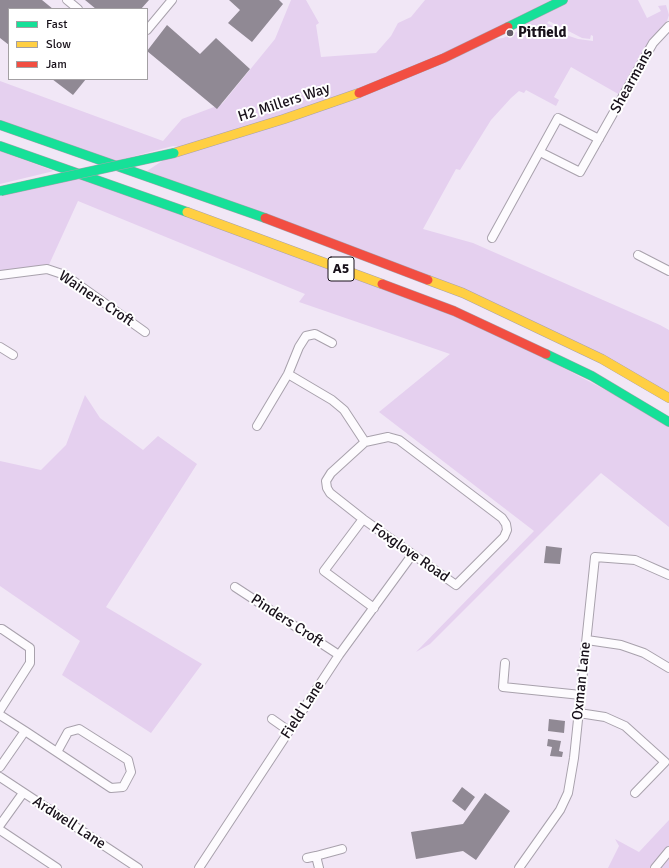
<!DOCTYPE html>
<style>
body{margin:0}
#map{position:relative;width:669px;height:868px;overflow:hidden;background:#f1e7f6;font-family:Signika,sans-serif}
canvas{display:block}
.legend{position:absolute;left:8px;top:8px;width:140px;height:72px;box-sizing:border-box;background:#fff;border:1px solid #a3a0a3;margin:0;padding:5px 7px;list-style:none;font-size:12px;color:#18111a}
.legend li{display:flex;align-items:center;gap:8px;height:20px}
.legend b{width:20px;border:1px solid #a3a0a3}
</style>
<div id="map">
<canvas width="669" height="868"></canvas>
<ul class="legend">
<li><b style="height:5px;background:#16e098"></b>Fast</li>
<li><b style="height:5px;background:#ffcf43"></b>Slow</li>
<li><b style="height:5px;background:#f24e42"></b>Jam</li>
</ul>
</div>
<script>
const g = document.querySelector('canvas').getContext('2d');
g.lineJoin = 'round';
function paint(path, color) {
  g.fillStyle = color;
  g.fill(path, 'evenodd');
}
function poly(rows) {
  const path = new Path2D();
  for (const r of rows) {
    path.moveTo(r[0], r[1]);
    for (let i = 2; i < r.length; i += 2) path.lineTo(r[i], r[i + 1]);
  }
  return path;
}
function stroke(path, color, width, dash) {
  g.strokeStyle = color;
  g.lineWidth = width;
  g.lineCap = dash ? 'butt' : 'round';
  g.setLineDash(dash || []);
  g.stroke(path);
}
function write(font, color, halo, rows, align = 'center') {
  g.font = font + ' Signika,sans-serif';
  g.lineWidth = 4;
  g.setLineDash([]);
  g.textBaseline = 'middle';
  g.strokeStyle = halo;
  g.fillStyle = color;
  for (const [text, x, y, turn = 0] of rows) {
    g.save();
    g.translate(x, y);
    g.rotate((+turn || 0) * Math.PI / 180);
    g.textAlign = isNaN(turn) ? turn : align;
    if (halo) g.strokeText(text, 0, 0);
    g.fillText(text, 0, 0);
    g.restore();
  }
}
paint(poly([
 [291,0,306,0,319,23,316,25,321,57,376,53,391,36,398,23,411,17,425,0,638,0,647,18,661,11,658,6,666,5,669,15,667,21,650,41,620,95,571,67,554,97,559,100,556,106,526,90,524,93,519,91,511,98,491,120,460,170,456,169,423,229,473,243,660,325,669,330,669,398,463,293,147,171,174,153,187,148,173,146,108,163,0,125,0,81,163,141,182,119,222,104,275,39],
 [531,19,519,31,503,38,482,40],
 [549,21,582,38,590,39,591,35,593,36,593,41,578,39,569,36,547,23],
 [0,151,54,171,0,184],
 [88,177,454,311,669,423,669,527,601,473,430,644,416,652,534,531,379,412,450,354,299,302,305,294,78,201,47,269,0,275,0,191],
 [85,395,100,418,143,450,158,436,197,464,106,607,202,664,151,733,62,675,80,641,0,586,0,461,41,470,66,445],
 [669,820,669,868,608,868,619,846,615,839,639,852]
]), '#e5d0ef');
paint(poly([
 [0,0,42,0,53,9,9,9,9,45,0,38],
 [85,0,149,0,141,9,96,9],
 [229,0,279,0,283,4,252,42,228,23,240,10],
 [167,25,200,54,216,38,250,69,217,109,147,51],
 [52,79,86,79,73,95],
 [546,546,562,548,560,564,544,563],
 [549,719,565,721,564,733,548,731],
 [548,739,561,741,559,751,563,752,562,757,550,756,552,747,547,746],
 [462,787,475,797,465,811,452,801],
 [485,793,510,811,476,860,463,851,416,859,411,832,463,824]
]), '#908994');
const street = poly([
 [67,0,78,9],
 [147,30,172,0],
 [540,152,580,172,653,43,669,26],
 [492,238,558,118,599,139],
 [638,255,669,271],
 [0,275,47,269,65,275,145,332],
 [0,347,13,355],
 [288,374,332,400,344,410,365,442],
 [257,426,288,374,299,347,306,336,315,334,332,343],
 [388,437,399,440,502,518,506,524,507,530,504,537,456,585,363,519,330,493,327,488,326,481,331,473,365,442,388,437],
 [363,519,324,571,374,608],
 [235,587,339,655],
 [0,629,2,629,30,648,30,663,0,710],
 [587,640,621,645,644,653,669,668],
 [505,663,503,687,581,695],
 [579,713,605,717,625,726,665,762,635,793],
 [0,715,25,731],
 [272,719,289,731],
 [0,767,25,731,111,788,123,787,131,772,128,760,79,729,68,732,57,752],
 [0,777,138,868],
 [0,825,23,793],
 [0,830,57,868],
 [307,858,316,856],
 [199,868,339,655,412,555],
 [319,868,316,856,342,849],
 [519,868,560,810,568,793,574,758,595,557,635,560,669,575],
 [655,868,669,851]
]);
const fast = poly([
 [508,27,563,0],
 [0,125,265,218],
 [0,146,187,212],
 [546,354,592,376,669,422]
]);
const slow = poly([
 [174,153,284,119,359,93],
 [187,212,382,284],
 [428,280,463,293,602,359,669,398]
]);
const jam = poly([
 [359,93,444,58,508,27],
 [265,218,428,280],
 [382,284,454,311,546,354]
]);
stroke(street, '#a8a1ac', 10);
stroke(fast, '#a8a1ac', 10);
stroke(slow, '#a8a1ac', 10);
stroke(jam, '#a8a1ac', 10);
stroke(street, '#fdfbfe', 8);
stroke(fast, '#16e098', 9);
stroke(slow, '#ffcf43', 9);
stroke(jam, '#f24e42', 9);
const fastBridge = poly([
 [1,191,174,153]
]);
stroke(fastBridge, '#a8a1ac', 10, []);
stroke(fastBridge, '#16e098', 9);
for (const [x, y, r, color] of [
 [510,33,4,"#645c67"]
]) {
  const dot = new Path2D();
  dot.arc(x, y, r, 0, 2 * Math.PI);
  g.fillStyle = color;
  g.fill(dot);
  stroke(dot, '#fff', 1.5);
}
for (const [x, y, w] of [
 [341,269,26]
]) {
  const box = new Path2D();
  box.roundRect(x - w / 2, y - 12, w, 24, 3);
  g.fillStyle = '#fff';
  g.fill(box);
  stroke(box, '#18111a', 1);
}
write('bold 14px', '#18111a', null, [
 ["A5",341,269]
]);
write('bold 15px', '#18111a', '#fff', [
 ["Pitfield",518,33]
], 'left');
write('15px', '#18111a', '#fff', [
 ["Shearmans",632,81,-61],
 ["H2 Millers Way",284,103,-18],
 ["Wainers Croft",96,299,34],
 ["Foxglove Road",410,553,35],
 ["Pinders Croft",287,621,33],
 ["Oxman Lane",582,681,-84],
 ["Field Lane",303,710,-57],
 ["Ardwell Lane",69,823,33]
]);
</script>
